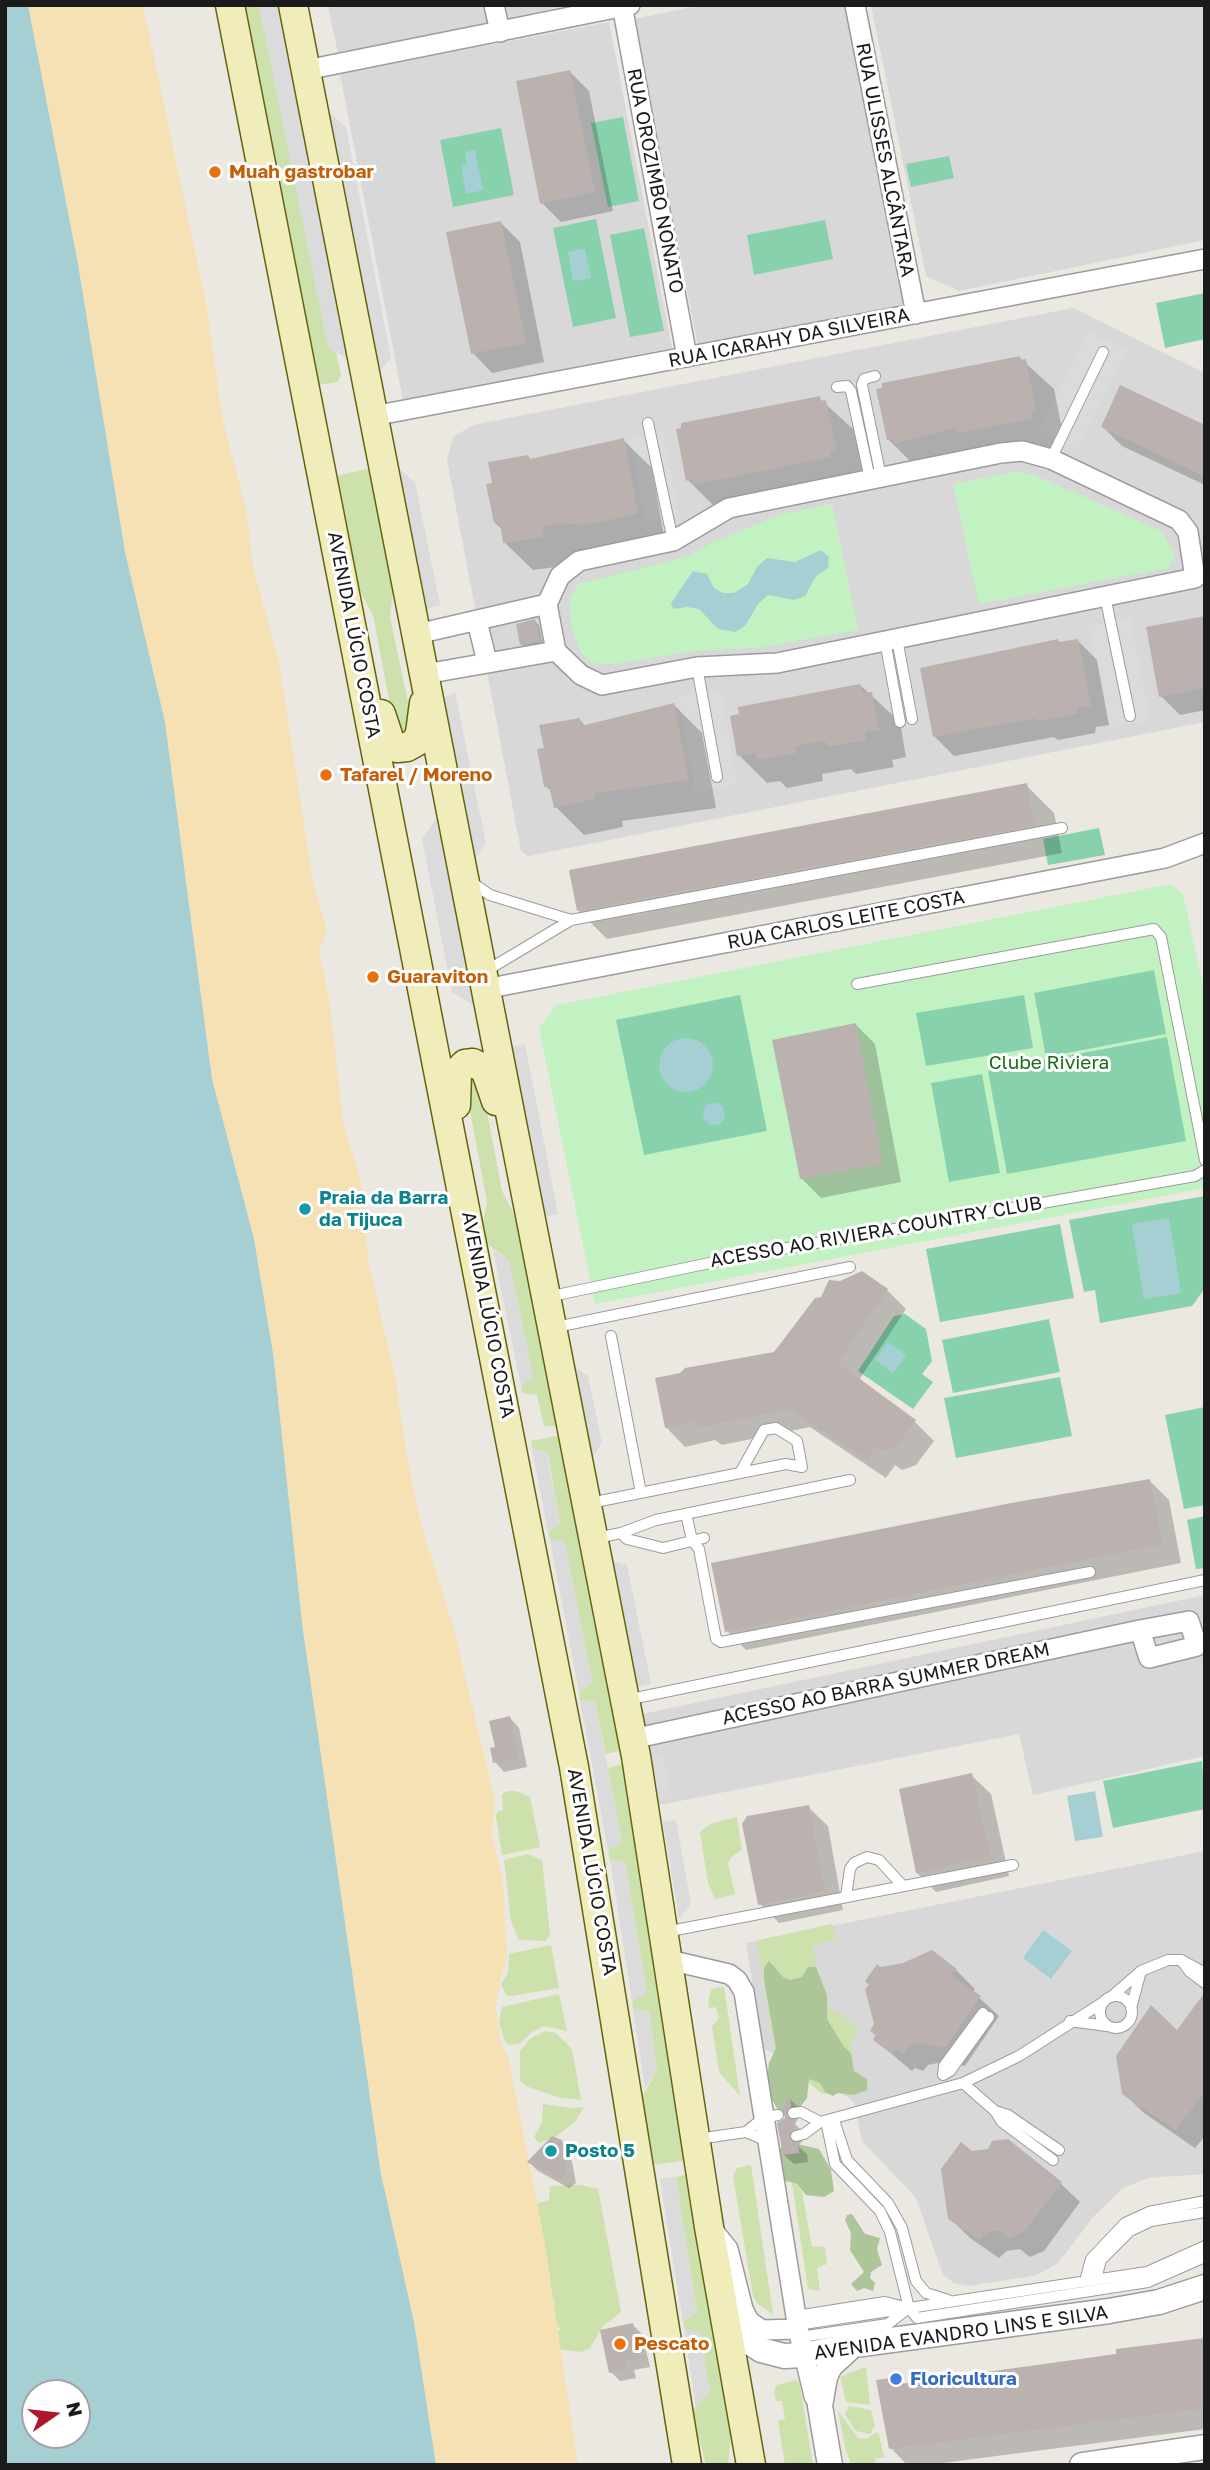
<!DOCTYPE html>
<meta charset="utf-8">
<style>
body{margin:0}
#map{position:relative;width:1210px;height:2470px;overflow:hidden;background:#ebe7e1;font-family:"Golos Text",sans-serif}
canvas{display:block}
.frame{position:absolute;inset:0;border:7px solid #1b1b1b;pointer-events:none}
.north{position:absolute;left:21px;top:2379px;width:70px;height:70px;box-sizing:border-box;background:#fff;border:2px solid #a4a4a4;border-radius:50%;rotate:76deg;font-size:19px;font-weight:700;line-height:28px;text-align:center;color:#1b1b1b}
.north::after{content:'';display:block;margin:auto;width:24px;height:32px;background:#b01628;clip-path:polygon(50% 0,100% 100%,50% 72%,0 100%)}
</style>
<div id="map">
<canvas width="1210" height="2470"></canvas>
<div class="frame"></div>
<div class="north">N</div>
</div>
<script>
const g = document.querySelector('canvas').getContext('2d');
g.lineJoin = 'round';
function paint(path, color) {
  g.fillStyle = color;
  g.fill(path, 'evenodd');
}
function poly(rows) {
  const path = new Path2D();
  for (const r of rows) {
    if (r.length === 3) {
      path.moveTo(r[0] + r[2], r[1]);
      path.arc(r[0], r[1], r[2], 0, 2 * Math.PI);
      continue;
    }
    path.moveTo(r[0], r[1]);
    for (let i = 2; i < r.length; i += 2) path.lineTo(r[i], r[i + 1]);
  }
  return path;
}
function stroke(path, color, width, dash) {
  g.strokeStyle = color;
  g.lineWidth = width;
  g.lineCap = dash ? 'butt' : 'round';
  g.setLineDash(dash || []);
  g.stroke(path);
}
function write(font, color, halo, rows, align = 'center') {
  g.font = font + ' "Golos Text",sans-serif';
  g.lineWidth = 6;
  g.setLineDash([]);
  g.textBaseline = 'middle';
  g.strokeStyle = halo;
  g.fillStyle = color;
  for (const [text, x, y, turn = 0] of rows) {
    g.save();
    g.translate(x, y);
    g.rotate((+turn || 0) * Math.PI / 180);
    g.textAlign = isNaN(turn) ? turn : align;
    if (halo) g.strokeText(text, 0, 0);
    g.fillText(text, 0, 0);
    g.restore();
  }
}
paint(poly([
 [328,5,571,5,338,54],
 [702,5,845,5,905,311,699,352,634,19],
 [871,5,1205,5,1205,240,959,291,926,276],
 [609,22,672,348,403,400,340,74],
 [1073,308,1205,373,1205,722,528,856,521,851,447,460,453,437,473,425],
 [1205,1595,1205,1756,1033,1795,1019,1734,644,1808,628,1717],
 [1205,1851,1205,2174,1148,2178,1123,2188,1094,2216,1058,2263,1037,2275,969,2286,954,2283,943,2275,916,2198,862,2141,854,2102,818,2075,763,2048,746,1943]
]), '#d9d8d8');
paint(poly([
 [244,5,259,5,328,346,336,352,341,375,337,382,318,385],
 [371,468,394,580,390,617,413,726,404,735,395,731,373,615,358,588,336,476],
 [468,1076,481,1080,502,1191,517,1220,556,1426,544,1426,537,1395,522,1393,521,1386,533,1377,509,1260,486,1243,483,1222,487,1202,465,1084],
 [557,1436,560,1440,620,1751,606,1754,595,1702,580,1700,579,1692,592,1682,565,1542,550,1540,548,1532,560,1524,548,1453,532,1448,531,1441],
 [623,1764,689,2160,652,2165,642,2097,657,2070,649,2011,633,2009,632,2001,647,1992,625,1862,610,1859,608,1850,622,1842,608,1768],
 [508,1791,516,1791,530,1797,540,1847,502,1855,496,1816,497,1812,503,1810,502,1794],
 [737,1817,742,1850,731,1857,728,1864,735,1894,715,1899,708,1883,700,1832,710,1824],
 [527,1854,542,1860,550,1934,546,1941,519,1940,511,1921,504,1860],
 [832,1924,836,1939,812,1946,828,2005,857,2028,855,2040,851,2039,853,2064,854,2072,867,2079,869,2084,867,2090,847,2096,844,2093,822,2094,775,2053,758,1945,759,1940],
 [551,1945,559,1988,511,1996,506,1995,501,1984,508,1973,509,1954],
 [724,1987,740,2096,719,2072,712,2026,719,2018,716,2007,709,2008,708,2003,711,1989],
 [559,1994,567,2031,545,2026,532,2032,519,2044,509,2045,505,2041,499,2022,502,2007],
 [546,2031,556,2033,572,2049,581,2100,557,2097,526,2086,520,2080,520,2051,531,2038],
 [543,2104,572,2108,584,2107,575,2122,557,2136,539,2143,534,2137,542,2122],
 [751,2165,773,2314,758,2304,753,2296,733,2176,737,2168],
 [692,2173,732,2425,728,2465,706,2465,700,2441,695,2435,691,2412,710,2391,700,2333,684,2328,683,2322,697,2312,676,2177],
 [792,2183,797,2184,802,2192,812,2246,825,2247,827,2264,817,2268,820,2291,808,2289],
 [580,2185,598,2189,621,2312,603,2326,590,2348,581,2352,558,2349,553,2334,561,2329,552,2322,550,2313,555,2303,549,2285,550,2274,543,2261,536,2204,549,2200,550,2186],
 [866,2367,870,2405,846,2402,840,2377],
 [797,2380,800,2386,813,2465,785,2465,778,2421,785,2419,782,2401,776,2401,774,2391,777,2385],
 [849,2406,871,2410,875,2426,870,2434,856,2431,845,2414],
 [838,2411,858,2438,866,2439,877,2432,879,2434,884,2457,875,2459,876,2465,851,2464,846,2451]
]), '#cce1ac');
paint(poly([
 [769,1961,783,1977,790,1980,802,1977,808,1967,816,1967,827,1995,827,2019,844,2047,851,2053,854,2071,867,2079,867,2090,854,2095,838,2093,833,2096,825,2092,820,2083,809,2079,807,2098,800,2107,781,2113,778,2110,766,2089,769,2063,776,2048,764,1979,764,1968],
 [798,2144,819,2149,831,2170,834,2191,824,2197,806,2195,797,2184,783,2180,775,2152,785,2145],
 [852,2214,865,2234,880,2238,877,2249,882,2265,871,2272,870,2278,875,2283,873,2291,864,2288,857,2291,851,2284,864,2272,850,2250,851,2233,845,2220,847,2215]
]), '#acc69a');
paint(poly([
 [28,5,143,5,207,308,222,416,247,514,253,567,279,662,313,882,327,930,319,951,330,1004,343,1122,360,1179,369,1265,395,1376,407,1456,420,1520,453,1626,495,1800,492,1835,503,1881,507,1955,495,2004,501,2044,508,2056,544,2238,578,2465,436,2465,414,2322,381,2174,343,1920,302,1623,273,1353,254,1240,212,1079,165,722,125,552,78,264]
]), '#f6e1b5');
paint(poly([
 [1014,472,1032,474,1161,531,1175,554,1168,568,979,604,953,484],
 [832,504,858,630,764,647,691,651,615,664,592,663,580,651,571,624,570,600,578,584,689,556,713,542,779,515],
 [1171,884,1183,894,1205,995,1205,1188,595,1304,539,1028,556,1005]
]), '#c3f2c2');
paint(poly([
 [623,117,639,201,608,207,591,123],
 [501,128,514,195,453,207,440,140],
 [949,156,954,178,911,187,906,164],
 [596,219,616,318,573,327,553,228],
 [825,220,833,259,754,275,747,235],
 [644,228,664,331,630,337,610,235],
 [1205,293,1205,339,1165,348,1156,303],
 [1099,828,1105,855,1048,865,1043,839],
 [1154,970,1166,1034,1046,1057,1034,993],
 [740,995,767,1131,644,1155,616,1020],
 [1024,995,1033,1048,926,1066,916,1013],
 [1167,1037,1186,1141,1007,1174,988,1071],
 [982,1074,1000,1173,949,1182,931,1083],
 [1205,1196,1205,1288,1192,1306,1100,1323,1095,1290,1084,1292,1069,1220],
 [1060,1224,1074,1298,940,1322,926,1249],
 [905,1314,926,1329,932,1361,922,1374,933,1382,913,1409,858,1371,894,1316],
 [1049,1319,1060,1372,953,1393,942,1340],
 [1060,1377,1072,1436,956,1458,944,1398],
 [1205,1407,1205,1505,1184,1509,1165,1415],
 [1205,1516,1205,1568,1196,1569,1187,1520],
 [1202,1761,1205,1809,1113,1828,1103,1781]
]), '#87d2ad');
paint(poly([
 [259,5,279,5,349,360,328,347],
 [329,112,346,127,391,358,379,372],
 [1088,332,1127,351,1078,449,1039,430],
 [663,432,679,514,645,520,629,438],
 [399,469,415,482,440,605,426,610],
 [1130,618,1151,720,1110,729,1088,626],
 [721,689,737,784,695,792,678,696],
 [455,693,486,843,473,861,443,698],
 [438,816,475,1007,452,992,422,839],
 [525,1044,558,1214,543,1217,510,1047],
 [493,1250,509,1260,533,1377,521,1386],
 [572,1365,588,1376,602,1443,591,1459],
 [532,1448,547,1453,560,1525,548,1532],
 [550,1540,565,1542,592,1682,579,1692],
 [611,1561,627,1565,651,1684,637,1687],
 [580,1700,595,1702,608,1768,622,1842,608,1850],
 [664,1757,672,1799,658,1802,650,1759],
 [676,1820,691,1904,679,1918,663,1822],
 [610,1859,625,1862,647,1992,632,2001],
 [633,2009,649,2011,657,2070,645,2088],
 [676,2177,697,2313,683,2322,660,2179],
 [684,2328,700,2332,710,2391,696,2407]
]), '#dbdbdb');
paint(poly([
 [5,5,28,5,78,264,125,552,165,722,212,1079,254,1239,273,1353,302,1623,381,2174,414,2322,436,2465,5,2465],
 [77,2393,77,2435,35,2435,35,2393],
 [475,150,483,190,466,194,461,165,467,164,465,152],
 [585,249,591,278,573,281,568,252],
 [821,550,829,557,828,568,816,576,805,596,794,600,768,595,758,604,745,626,735,632,718,629,699,609,687,607,673,609,671,603,693,571,707,574,714,588,723,593,734,593,748,584,757,567,767,558,795,562],
 [686,1065,27],
 [714,1114,11],
 [1169,1218,1181,1293,1144,1299,1132,1224],
 [888,1342,906,1355,893,1373,875,1360],
 [1095,1791,1103,1837,1075,1841,1067,1796],
 [1043,1930,1072,1951,1051,1979,1023,1958]
]), '#a6cfd4');
paint(poly([
 [570,72,589,91,613,211,561,222,542,203],
 [501,223,520,242,544,362,492,373,473,353],
 [1020,358,1054,389,1064,439,1061,446,985,460,917,468,889,440],
 [819,398,854,430,864,478,716,508,688,480],
 [1103,427,1205,427,1205,485,1122,446],
 [623,440,652,468,665,542,590,551,569,555,571,565,533,570,504,542,503,530,495,523,494,485,531,461],
 [1205,617,1205,710,1180,715,1161,696],
 [535,621,539,625,543,645,526,648,521,644],
 [1078,641,1097,660,1109,725,1096,727,1095,733,1058,740,1054,737,954,756,935,737,1061,644],
 [860,685,900,722,906,757,892,760,894,767,856,774,851,769,822,774,823,781,787,788,780,781,767,783,739,755],
 [674,705,702,733,716,808,622,821,623,827,584,835,556,807,553,793,546,786,546,750,580,720,586,727],
 [1026,785,1054,813,1062,853,607,939,578,910],
 [856,1025,875,1044,901,1182,821,1198,802,1179],
 [887,1290,906,1309,859,1380,915,1422,934,1441,916,1465,902,1470,895,1465,886,1478,810,1427,722,1445,715,1440,685,1447,666,1427,775,1354],
 [1150,1481,1169,1500,1181,1563,746,1650,727,1631],
 [510,1718,519,1728,527,1767,504,1772,495,1762],
 [971,1775,991,1794,1009,1876,936,1892,917,1873],
 [808,1807,828,1826,843,1910,779,1923,760,1904],
 [880,1968,956,1970,975,1989,973,1992,999,2016,965,2066,942,2062,928,2065,923,2071,915,2068,912,2071,875,2040],
 [1205,1999,1205,2136,1195,2148,1144,2113,1124,2094],
 [790,2099,798,2107,800,2116,795,2124,803,2132,804,2139,798,2146,807,2154,808,2162,794,2164,784,2155,787,2119,784,2109],
 [561,2141,570,2151,576,2183,569,2188,538,2171,529,2162],
 [972,2153,1060,2183,1080,2202,1044,2251,1030,2257,1020,2249,1007,2251,999,2258,970,2238,950,2218],
 [633,2325,642,2334,650,2367,634,2370,636,2378,620,2381,611,2372],
 [1205,2340,1205,2429,927,2465,907,2465,891,2448,891,2380,898,2386,1118,2356]
]), '#0003');
paint(poly([
 [570,70,595,192,540,204,516,81],
 [501,221,526,343,471,354,446,232],
 [1020,356,1021,360,1026,359,1036,411,1032,412,1033,419,956,433,955,428,894,444,893,440,887,440,876,389,882,388,882,383],
 [1120,385,1205,425,1205,477,1101,427],
 [820,396,821,401,826,400,837,451,830,452,831,457,693,485,692,479,686,481,676,429,681,428,681,423],
 [624,438,638,514,584,525,561,523,542,527,544,537,503,543,500,523,494,523,486,484,492,483,488,462,528,455,530,459],
 [1205,616,1205,688,1159,697,1146,627],
 [535,619,540,641,520,645,516,624],
 [1058,639,1059,642,1078,639,1091,706,1077,708,1077,714,1037,721,1036,718,933,737,920,668],
 [860,684,862,693,872,692,879,730,865,732,866,740,827,747,825,741,795,746,796,753,757,760,756,753,737,756,730,716,739,714,738,707],
 [674,703,689,780,595,793,595,799,554,808,549,786,544,787,537,749,544,748,539,725,580,718,581,726],
 [1027,783,1034,826,577,911,569,870],
 [856,1023,883,1164,800,1179,772,1040],
 [862,1271,888,1289,838,1363,916,1420,897,1446,882,1451,875,1447,867,1460,789,1409,702,1427,694,1422,665,1428,655,1378,680,1373,685,1368,774,1352,815,1298,821,1297,829,1280,840,1281],
 [1150,1479,1163,1544,725,1632,711,1563,1011,1503],
 [510,1716,519,1758,493,1763,490,1748,495,1747,489,1721],
 [972,1773,991,1857,916,1873,899,1789],
 [809,1805,825,1891,758,1905,742,1824,747,1816],
 [932,1950,957,1969,952,1976,981,1996,945,2048,922,2043,908,2046,904,2053,895,2050,892,2054,873,2040,876,2035,870,2031,874,2024,865,1989,869,1985,865,1981,877,1964,881,1967,903,1963],
 [1205,1992,1205,2092,1175,2130,1122,2094,1116,2056,1151,2005,1177,2030],
 [790,2096,791,2106,786,2115,794,2120,795,2129,789,2137,798,2143,799,2153,783,2155,777,2123,785,2118,782,2109],
 [552,2136,562,2140,567,2173,559,2180,527,2162],
 [1008,2139,1062,2182,1024,2232,1009,2239,999,2230,988,2232,979,2240,948,2219,941,2169,961,2142,972,2151,988,2149,992,2141],
 [633,2323,641,2358,626,2361,627,2369,609,2373,600,2330],
 [1205,2338,1205,2408,889,2449,876,2380,892,2378,893,2385,1116,2354,1116,2349]
]), '#bbb2af');
const service = poly([
 [875,376,864,379,862,385,881,477],
 [837,387,847,386,851,391,870,479],
 [648,423,673,541],
 [1051,459,1103,352],
 [1105,596,1130,716],
 [897,639,912,719],
 [885,641,900,722],
 [697,667,717,777],
 [471,882,490,895,571,920],
 [486,971,571,920,1062,828],
 [857,984,1154,929,1161,937,1205,1160],
 [547,1297,748,1255,1195,1176,1205,1170],
 [556,1327,850,1267],
 [611,1336,641,1493],
 [776,1428,797,1441,802,1467,786,1464,740,1473,764,1430,776,1428],
 [590,1503,740,1473],
 [686,1514,692,1540,699,1549,716,1639,721,1642,1090,1572],
 [621,1533,627,1539,663,1548,704,1538],
 [596,1538,621,1533,656,1520,850,1480],
 [626,1700,1205,1580],
 [846,1896,850,1869,854,1863,867,1857,879,1860,902,1885],
 [665,1932,1013,1865],
 [1141,1971,1168,1960,1181,1960],
 [1205,1973,1181,1960,1190,1972,1205,1983],
 [1116,2012,16],
 [1111,1997,1141,1971,1131,2008],
 [983,2013,944,2066,943,2075,950,2071,989,2017],
 [1070,2021,1107,2026],
 [963,2083,995,2111],
 [793,2113,801,2112,820,2122],
 [834,2120,847,2160,888,2203,902,2228,916,2281,926,2293,948,2300],
 [826,2121,835,2164,880,2211,890,2232,909,2308,917,2318,1148,2282,1205,2257],
 [746,2132,763,2118,778,2115],
 [796,2136,804,2134,820,2122,963,2083,1019,2056,1102,2003],
 [697,2139,746,2132,767,2141],
 [1053,2160,1002,2122,995,2111,1008,2115,1059,2150],
 [1096,2279,1101,2260,1130,2231,1151,2221,1205,2212],
 [1085,2281,1091,2259,1125,2223,1149,2212,1205,2201],
 [796,2316,885,2302,905,2307],
 [797,2325,1147,2272,1205,2246],
 [800,2337,888,2324,906,2310]
]);
const minor = poly([
 [494,5,500,32],
 [622,5,687,357],
 [855,5,916,314],
 [306,70,630,5],
 [373,416,1205,259],
 [1022,451,1051,459,1179,520,1188,532,1195,578,777,663,697,667,602,685,581,675,556,651,547,604,560,576,579,561,673,541,729,508,1001,453,1022,451],
 [477,621,487,662],
 [417,634,547,604],
 [425,674,556,651],
 [485,989,1165,858,1205,843],
 [632,1739,1140,1630,1189,1621,1197,1646,1149,1658,1140,1630],
 [669,1960,729,1974,737,1980,744,1992,798,2329,814,2396,820,2406],
 [712,2229,728,2249,743,2309,749,2321,762,2330,798,2329]
]);
const tertiary = poly([
 [726,2320,744,2339,761,2350,784,2356,804,2355,854,2345,1109,2311,1159,2302,1205,2287],
 [830,2465,820,2406,825,2377,830,2366,853,2345],
 [1082,2465,1205,2447]
]);
const secondary = poly([
 [230,5,574,1767,687,2465],
 [293,5,636,1756,709,2227,751,2465],
 [381,714,390,741,397,748,407,747,416,742,420,733,424,703],
 [456,1105,457,1072,465,1064,473,1063,485,1069,496,1101]
]);
stroke(service, '#9c9c9c', 12);
stroke(minor, '#9c9c9c', 22);
stroke(tertiary, '#9c9c9c', 27);
stroke(secondary, '#636310', 31);
stroke(service, '#fff', 10);
stroke(minor, '#fff', 19);
stroke(tertiary, '#fff', 24);
stroke(secondary, '#f1edba', 28);
for (const [x, y, r, color] of [
 [215,172,7,"#e8710a"],
 [326,775,7,"#e8710a"],
 [373,977,7,"#e8710a"],
 [305,1209,7,"#0f9aa8"],
 [551,2151,7,"#0f9aa8"],
 [620,2344,7,"#e8710a"],
 [896,2379,7,"#3f7fe0"]
]) {
  const dot = new Path2D();
  dot.arc(x, y, r, 0, 2 * Math.PI);
  g.fillStyle = color;
  g.fill(dot);
  stroke(dot, '#fff', 2.5);
}
write('19px', '#1b1b1b', '#fff', [
 ["RUA ULISSES ALCÂNTARA",885,160,79],
 ["RUA OROZIMBO NONATO",655,181,79],
 ["RUA ICARAHY DA SILVEIRA",789,338,-11],
 ["AVENIDA LÚCIO COSTA",354,635,79],
 ["RUA CARLOS LEITE COSTA",846,920,-11],
 ["ACESSO AO RIVIERA COUNTRY CLUB",876,1232,-10],
 ["AVENIDA LÚCIO COSTA",488,1315,79],
 ["ACESSO AO BARRA SUMMER DREAM",886,1684,-12],
 ["AVENIDA LÚCIO COSTA",592,1872,80],
 ["AVENIDA EVANDRO LINS E SILVA",961,2333,-8]
]);
write('bold 19px', '#c56008', '#fff', [
 ["Muah gastrobar",229,172],
 ["Tafarel / Moreno",340,775],
 ["Guaraviton",387,977],
 ["Pescato",634,2344]
], 'left');
write('19px', '#1a6b17', '#fff', [
 ["Clube Riviera",1049,1063]
]);
write('bold 19px', '#0d838f', '#fff', [
 ["Praia da Barra",319,1198],
 ["da Tijuca",319,1220],
 ["Posto 5",565,2151]
], 'left');
write('bold 19px', '#366cbe', '#fff', [
 ["Floricultura",910,2379]
], 'left');
</script>
